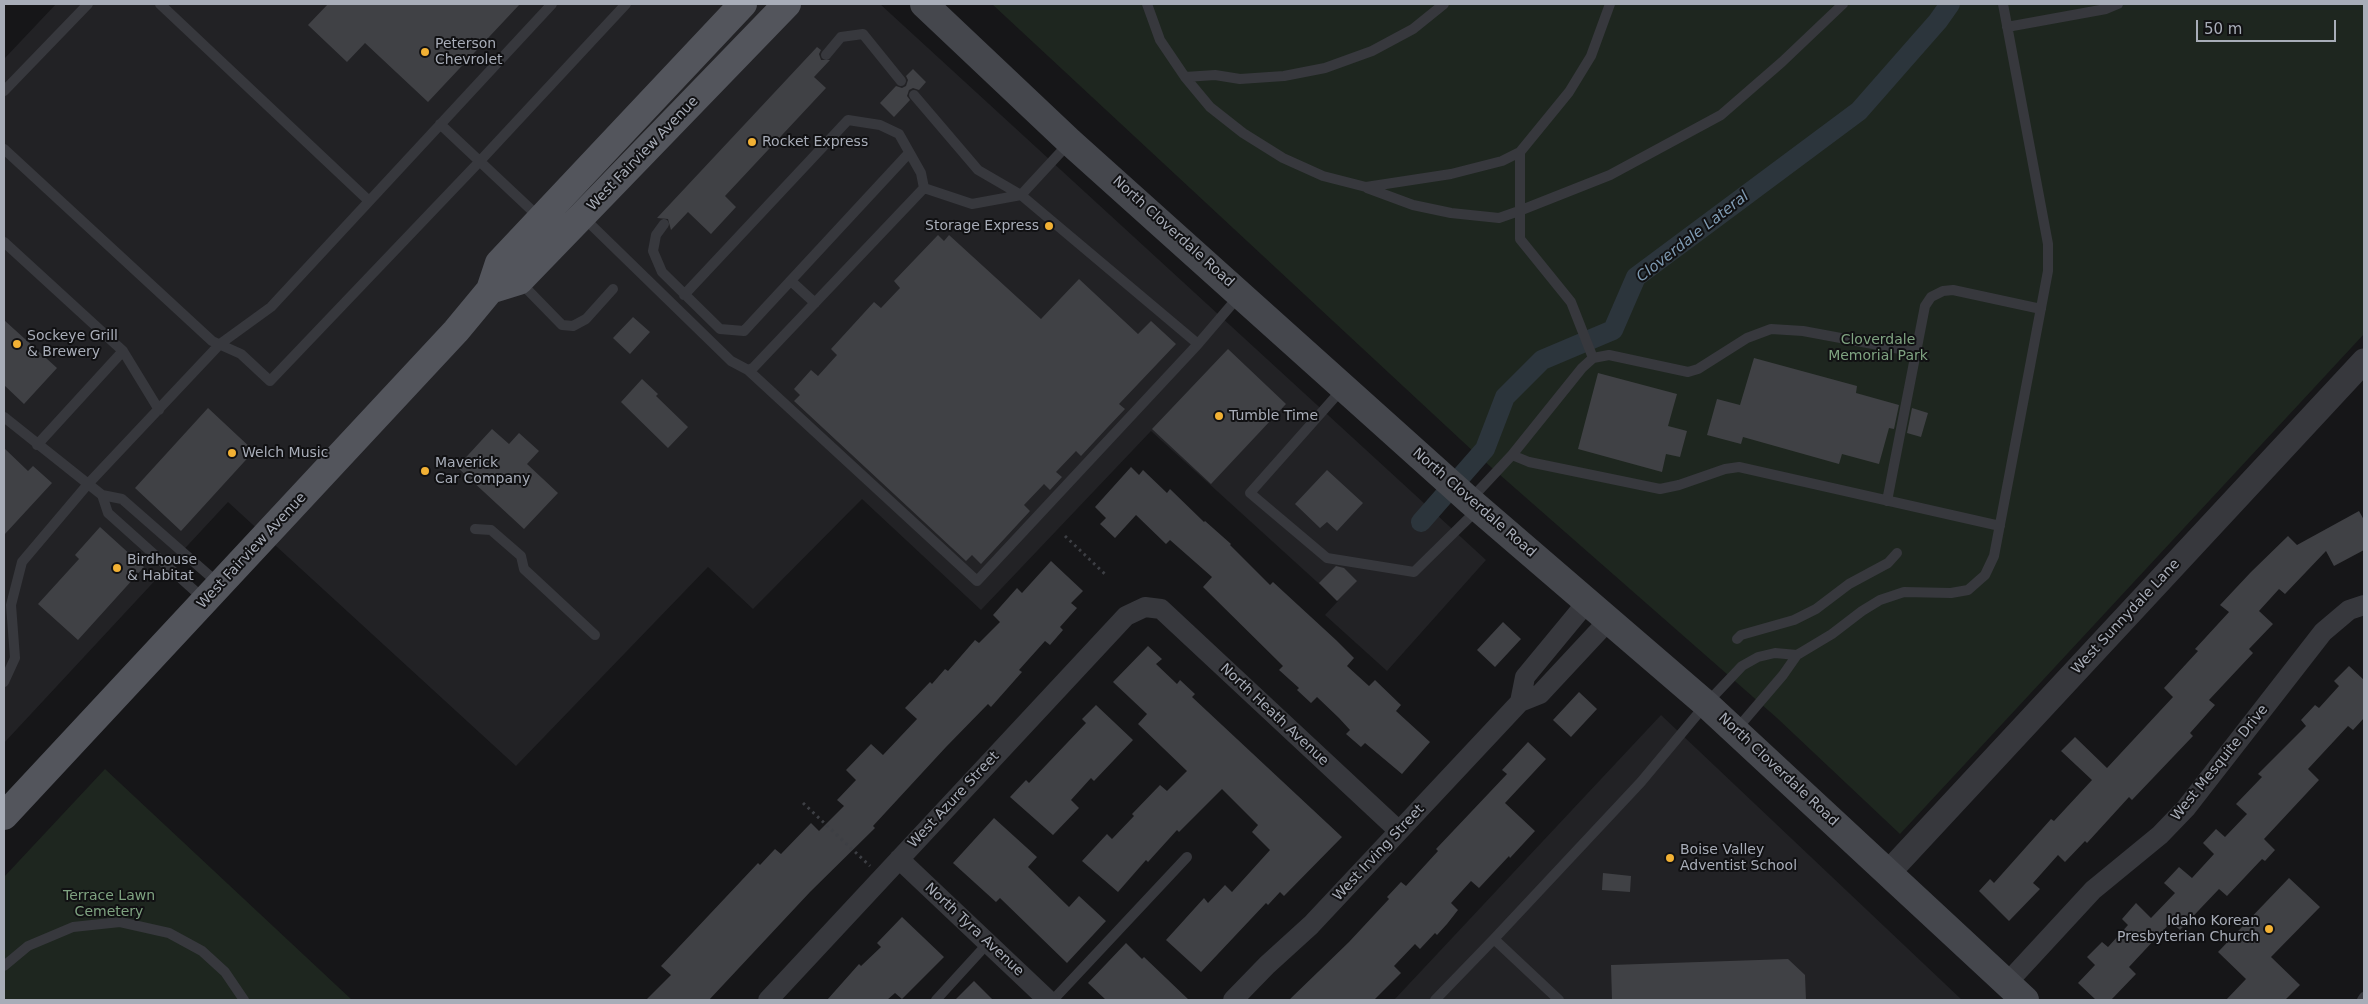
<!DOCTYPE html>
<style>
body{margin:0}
#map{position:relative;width:2368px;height:1004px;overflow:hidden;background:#161618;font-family:"DejaVu Sans",sans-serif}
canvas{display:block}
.frame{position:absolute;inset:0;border:5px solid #a8adb8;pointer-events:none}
.scale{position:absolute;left:2196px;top:20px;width:140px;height:22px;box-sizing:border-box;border:2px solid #a8adb8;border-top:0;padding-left:6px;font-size:15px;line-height:18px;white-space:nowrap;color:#a8adb8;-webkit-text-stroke:4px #111113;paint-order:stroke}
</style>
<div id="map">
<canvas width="2368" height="1004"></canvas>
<div class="frame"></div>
<div class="scale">50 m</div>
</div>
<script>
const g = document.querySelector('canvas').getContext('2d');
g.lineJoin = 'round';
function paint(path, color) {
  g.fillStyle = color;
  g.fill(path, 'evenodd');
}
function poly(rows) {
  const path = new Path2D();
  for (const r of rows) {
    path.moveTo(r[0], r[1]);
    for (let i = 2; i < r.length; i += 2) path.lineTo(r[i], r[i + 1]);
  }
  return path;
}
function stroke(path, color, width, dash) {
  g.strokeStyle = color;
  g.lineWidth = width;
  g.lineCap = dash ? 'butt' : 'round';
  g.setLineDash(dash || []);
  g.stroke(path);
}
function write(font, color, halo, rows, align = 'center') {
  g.font = font + ' "DejaVu Sans",sans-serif';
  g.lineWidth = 4;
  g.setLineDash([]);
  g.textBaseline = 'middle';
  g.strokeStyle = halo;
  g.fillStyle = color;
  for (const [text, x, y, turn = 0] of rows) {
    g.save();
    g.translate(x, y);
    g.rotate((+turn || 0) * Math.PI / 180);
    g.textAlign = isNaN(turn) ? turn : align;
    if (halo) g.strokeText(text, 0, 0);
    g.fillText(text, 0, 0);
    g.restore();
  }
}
paint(poly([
 [56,4,880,4,1486,560,1387,671,1325,615,1338,601,1151,431,981,610,862,499,753,609,708,567,516,766,228,502,4,743,4,59],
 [1661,715,1962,1000,1394,1000]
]), '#222225');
paint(poly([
 [992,4,2364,4,2364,334,1900,834,1777,718,1475,453],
 [105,769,352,1000,4,1000,4,877]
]), '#1e261f');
stroke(poly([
 [1421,522,1485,449,1505,397,1542,360,1613,330,1636,277,1859,111,1938,21,1950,4]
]), '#2c353c', 20);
paint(poly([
 [328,4,520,4,428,102,365,43,347,62,308,25],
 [817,47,821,50,819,54,821,60,830,60,814,77,826,88,725,196,736,207,711,234,688,212,671,230,668,219,657,218],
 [913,69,926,82,919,90,913,88,909,90,907,96,910,100,894,117,880,103,896,86,902,88,906,86,908,80,906,76],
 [938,235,944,241,949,235,1041,319,1079,279,1138,334,1151,321,1176,344,1119,404,1125,409,1107,428,1081,456,1076,451,1056,472,1062,477,1050,490,1044,484,1024,505,1030,511,981,564,972,555,966,561,794,401,800,395,794,389,811,370,818,376,837,355,831,349,874,302,881,308,900,288,894,281],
 [633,317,650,332,630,354,613,338],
 [4,320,57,368,24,404,4,385],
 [1228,349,1286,404,1211,484,1152,429],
 [1754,358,1857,386,1856,393,1899,405,1894,429,1889,428,1879,464,1842,454,1839,464,1743,437,1741,444,1707,435,1717,399,1740,405],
 [1598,373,1677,394,1668,426,1687,431,1680,457,1666,454,1662,472,1578,449],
 [642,379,658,394,656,396,688,427,668,448,621,402],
 [208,408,254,451,181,531,135,488],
 [1912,408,1928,413,1921,437,1907,433],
 [492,429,509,444,519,433,539,451,527,464,558,493,524,529,457,467],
 [4,448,28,471,33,466,52,483,4,535],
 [1131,467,1139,475,1143,470,1167,493,1170,489,1204,522,1205,521,1231,544,1230,545,1270,585,1273,582,1336,640,1354,658,1347,666,1369,686,1375,680,1401,705,1396,711,1430,742,1402,774,1365,743,1361,747,1346,734,1350,730,1339,718,1317,697,1311,703,1297,690,1299,688,1279,670,1283,666,1203,587,1212,577,1170,540,1166,544,1136,515,1115,538,1100,524,1106,518,1095,507],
 [1327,470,1363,503,1337,531,1327,522,1320,528,1295,504],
 [2359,511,2364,520,2364,550,2334,566,2326,551,2285,594,2279,589,2259,611,2273,624,2249,649,2253,653,2209,700,2215,705,2190,733,2193,736,2132,800,2129,797,2087,843,2085,841,2065,862,2058,855,2033,883,2040,889,2009,921,1979,891,1990,879,1994,883,2051,819,2054,821,2092,780,2061,751,2075,737,2107,768,2173,697,2164,688,2198,651,2195,649,2229,612,2220,605,2251,572,2288,536,2297,545],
 [100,527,144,567,78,640,38,604,79,559,75,555],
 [1051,561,1083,591,1071,603,1077,608,1060,627,1063,630,1050,645,1045,641,1019,670,1022,672,991,707,988,704,946,747,873,826,875,828,810,892,709,1000,646,1000,671,975,661,966,758,863,760,865,775,849,781,854,811,823,819,831,844,806,837,800,856,780,846,770,871,744,883,755,917,719,905,708,930,682,932,684,945,669,948,671,975,640,979,643,1000,622,993,615,1017,588,1022,593],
 [1336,566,1344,568,1357,581,1337,601,1319,583],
 [1503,622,1521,639,1495,667,1477,650],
 [1148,646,1162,659,1156,664,1177,684,1180,680,1195,694,1192,697,1342,837,1284,896,1280,892,1268,905,1266,903,1201,972,1166,940,1204,898,1208,903,1225,885,1232,892,1270,850,1252,832,1258,825,1222,789,1179,832,1177,830,1148,862,1146,860,1118,892,1082,861,1107,834,1112,839,1134,816,1132,814,1160,785,1167,791,1187,771,1138,724,1147,714,1113,682],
 [2349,666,2364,680,2364,718,2353,730,2348,726,2308,769,2319,780,2264,839,2275,850,2265,861,2262,859,2227,896,2219,889,2180,930,2171,922,2129,967,2136,974,2111,1000,2096,1000,2078,983,2095,965,2087,957,2102,942,2108,947,2128,925,2122,919,2136,903,2151,918,2175,893,2164,883,2179,867,2192,878,2214,854,2203,843,2216,829,2225,837,2247,814,2236,804,2262,777,2258,774,2306,726,2301,720,2315,705,2319,708,2339,686,2334,681],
 [1579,692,1597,709,1571,737,1553,720],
 [1096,705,1133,740,1094,781,1091,778,1071,800,1079,808,1053,835,1010,797,1026,780,1029,783,1086,723,1082,719],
 [1528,742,1546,759,1505,803,1535,831,1510,858,1509,856,1479,888,1471,881,1451,903,1458,910,1447,924,1437,935,1435,933,1420,949,1415,944,1394,966,1401,973,1374,1000,1289,1000,1349,942,1389,899,1387,897,1401,882,1406,886,1438,851,1436,849,1507,774,1502,770],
 [994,818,1037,857,1028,867,1069,907,1079,896,1106,921,1067,963,1000,898,996,902,953,863],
 [1603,873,1631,876,1630,892,1602,890],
 [2289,878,2320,907,2271,957,2300,985,2285,1000,2226,1000,2246,979,2218,952],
 [902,917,944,957,902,999,895,993,887,1000,827,1000,859,964,861,966,881,947,877,943],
 [1126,943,1142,959,1144,957,1189,1000,1106,1000,1088,983],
 [1788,959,1805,975,1806,1000,1612,1000,1611,965],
 [974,981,993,1000,955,1000]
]), '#404145');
stroke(poly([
 [1065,536,1107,576],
 [803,803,870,866]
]), '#3d3f44', 3, [2.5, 4]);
stroke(poly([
 [160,4,369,201],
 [1147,4,1160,40,1185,77,1210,107,1243,133,1283,158,1323,176,1366,187,1451,174,1502,161,1520,152,1569,92,1591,56,1610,4],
 [2007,27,2106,9,2118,4],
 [826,55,841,37,863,34,901,81],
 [1185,77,1215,75,1240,79,1284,76,1325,68,1372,51,1413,29,1444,4],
 [4,91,88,4],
 [914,95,978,170,1021,195],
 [440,124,540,218],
 [1070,142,1021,195,1198,344,1239,296],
 [4,149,212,341,241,354,270,381,480,161,626,4],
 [1520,152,1520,239,1571,302,1593,358],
 [1367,188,1413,205,1451,213,1499,218,1519,211,1610,175,1721,115,1782,62,1843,4],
 [582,216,731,361,748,370,753,368,924,188,972,204,1021,195],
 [664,224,656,235,653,251,662,272,720,329,744,331,909,153],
 [4,242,123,351,159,410],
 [791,281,815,303],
 [520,282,562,325,573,326,586,319,613,289],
 [684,295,848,120,880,125,899,134,921,173,924,188],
 [748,370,977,581,1198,344],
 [1344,387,1250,493,1327,558,1414,572,1478,509],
 [4,417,102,495],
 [37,445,123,351],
 [1512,455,1582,368,1593,358,1609,355,1688,372,1698,369,1747,338,1771,329,1803,331,1916,352],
 [1470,500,1512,455,1529,462,1660,489,1679,485,1725,469,1739,467,2000,526],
 [1887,501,1925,306,1931,297,1943,291,1953,290,2041,309],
 [475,529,491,530,521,556,524,569,595,635],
 [205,600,108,513,102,495,122,499,219,584],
 [1737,639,1741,635,1794,620,1816,609,1849,584,1888,563,1897,553],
 [4,682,15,658,11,605,22,562,88,484,220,344,271,307,552,4],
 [1736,730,1783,675,1797,655,1832,634,1862,611,1880,600,1904,592,1951,593,1968,590,1985,575,1994,556,2048,271,2048,244,2003,4],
 [4,966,28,946,73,927,120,922,169,933,202,951,225,972,244,1000],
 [936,1000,988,943],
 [1053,1000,1187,857],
 [1435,1000,1494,939],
 [1559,1000,1494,939,1641,782,1706,704,1742,666,1758,657,1775,653,1797,655],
 [2362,1000,2364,997]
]), '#37383d', 10);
stroke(poly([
 [1587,602,1525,677,1520,702,1540,694,1609,620],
 [899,859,1048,1000],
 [2007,983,2093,890,2160,835,2186,808,2323,632,2349,610,2364,605],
 [768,1000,1126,616,1145,607,1161,609,1399,831],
 [1233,1000,1267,965,1311,925,1520,702]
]), '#37383d', 20);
stroke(poly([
 [1888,873,2364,361]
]), '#37383d', 25);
stroke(poly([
 [924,4,1070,142,1470,501,1706,704,2025,1000]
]), '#45474d', 28);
stroke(poly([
 [490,290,519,281,787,4],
 [4,816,456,331,490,290,499,263,743,4]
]), '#53555c', 28);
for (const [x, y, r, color] of [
 [425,52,5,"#f2b134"],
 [752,142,5,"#f2b134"],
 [1049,226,5,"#f2b134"],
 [17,344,5,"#f2b134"],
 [1219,416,5,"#f2b134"],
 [232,453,5,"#f2b134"],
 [425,471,5,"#f2b134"],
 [117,568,5,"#f2b134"],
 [1670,858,5,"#f2b134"],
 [2269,929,5,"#f2b134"]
]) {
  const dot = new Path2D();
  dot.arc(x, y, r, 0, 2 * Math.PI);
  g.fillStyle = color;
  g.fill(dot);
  stroke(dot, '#111113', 2);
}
write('14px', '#a8adb8', '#111113', [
 ["Peterson",435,44],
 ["Chevrolet",435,60],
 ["Rocket Express",762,142],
 ["Storage Express",1039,226,"right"],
 ["Sockeye Grill",27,336],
 ["& Brewery",27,352],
 ["Tumble Time",1229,416],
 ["Welch Music",242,453],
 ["Maverick",435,463],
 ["Car Company",435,479],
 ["Birdhouse",127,560],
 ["& Habitat",127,576],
 ["Boise Valley",1680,850],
 ["Adventist School",1680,866],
 ["Idaho Korean",2259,921,"right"],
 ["Presbyterian Church",2259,937,"right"]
], 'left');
write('14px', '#a8adb8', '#111113', [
 ["West Fairview Avenue",643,154,-46],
 ["North Cloverdale Road",1173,232,42],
 ["North Cloverdale Road",1474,503,41],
 ["West Fairview Avenue",252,551,-47],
 ["West Sunnydale Lane",2126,617,-47],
 ["North Heath Avenue",1274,715,43],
 ["West Mesquite Drive",2220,763,-51],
 ["North Cloverdale Road",1778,770,43],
 ["West Azure Street",954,800,-47],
 ["West Irving Street",1379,853,-47],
 ["North Tyra Avenue",974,930,43]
]);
write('14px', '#7fa381', '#111113', [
 ["Cloverdale",1878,340],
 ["Memorial Park",1878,356],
 ["Terrace Lawn",109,896],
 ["Cemetery",109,912]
]);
write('italic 15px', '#7f9bb3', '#111113', [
 ["Cloverdale Lateral",1693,237,-38]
]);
</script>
